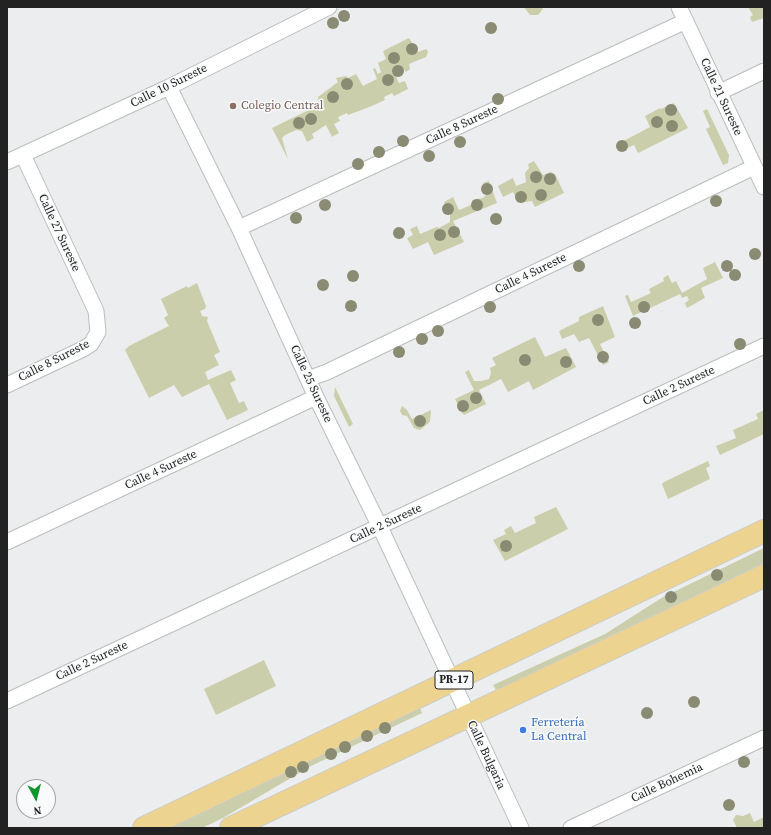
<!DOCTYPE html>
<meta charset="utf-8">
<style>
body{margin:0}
#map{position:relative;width:771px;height:835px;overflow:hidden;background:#ecedee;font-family:"Source Serif 4",serif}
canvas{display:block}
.frame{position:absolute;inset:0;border:8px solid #222;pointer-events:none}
.north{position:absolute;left:16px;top:779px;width:40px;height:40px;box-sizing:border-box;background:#f9fafb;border:1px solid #a3a4a4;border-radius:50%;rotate:173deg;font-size:11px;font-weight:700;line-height:16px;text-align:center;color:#222}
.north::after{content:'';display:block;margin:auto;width:14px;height:18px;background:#09962b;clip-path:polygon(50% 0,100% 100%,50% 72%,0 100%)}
</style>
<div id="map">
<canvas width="771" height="835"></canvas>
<div class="frame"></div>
<div class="north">N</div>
</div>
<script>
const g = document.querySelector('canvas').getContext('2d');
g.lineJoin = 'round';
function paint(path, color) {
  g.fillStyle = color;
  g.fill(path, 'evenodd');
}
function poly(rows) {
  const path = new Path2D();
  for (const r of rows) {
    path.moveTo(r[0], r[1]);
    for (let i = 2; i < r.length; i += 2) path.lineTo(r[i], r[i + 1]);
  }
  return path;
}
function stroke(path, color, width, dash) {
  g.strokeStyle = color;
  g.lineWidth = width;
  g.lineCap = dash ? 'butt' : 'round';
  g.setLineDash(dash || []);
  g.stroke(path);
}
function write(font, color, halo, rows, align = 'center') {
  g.font = font + ' "Source Serif 4",serif';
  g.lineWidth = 3;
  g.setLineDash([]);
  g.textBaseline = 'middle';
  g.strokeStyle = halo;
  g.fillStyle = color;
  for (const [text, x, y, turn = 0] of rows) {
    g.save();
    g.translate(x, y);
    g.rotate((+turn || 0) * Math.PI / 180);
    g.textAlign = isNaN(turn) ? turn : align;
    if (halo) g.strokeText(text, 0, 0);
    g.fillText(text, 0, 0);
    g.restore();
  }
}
paint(poly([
 [524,7,541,7,543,9,538,15,530,15],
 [748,7,764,7,764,18,752,22,750,17,753,15],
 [409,38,418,52,426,49,428,52,426,57,409,64,410,69,406,72,404,69,395,74,399,83,405,81,408,89,394,96,392,93,384,97,385,100,372,106,348,115,347,113,338,117,340,121,334,124,339,133,332,137,326,125,312,134,314,138,307,142,302,131,296,130,285,135,282,138,288,159,272,128,319,105,318,97,338,82,336,78,346,76,348,78,356,74,363,86,377,79,373,69,375,68,378,74,381,72,378,63,386,59,383,51],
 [674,103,688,128,638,153,634,145,621,151,618,144,650,127,645,116,660,108,661,109],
 [707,109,729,155,728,163,723,165,706,129,710,127,703,111],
 [534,161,543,175,551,172,555,174,564,193,535,207,532,201,526,202,517,200,513,192,503,197,498,186,513,178,516,186,526,182,525,173,529,168,528,164],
 [489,181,497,203,453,221,464,242,434,255,428,242,413,249,407,238,413,235,410,229,417,226,420,234,437,227,439,228,450,222,450,214,444,202,453,197,459,210,473,204,472,200,483,198,486,195,483,183],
 [715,262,723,278,701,288,705,298,687,308,685,303,689,300,687,296,682,298,680,294,633,316,625,296,628,295,631,302,651,293,649,289,664,281,663,278,668,275,672,283,676,281,682,293,707,279,703,268],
 [197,283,206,306,205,309,200,311,202,316,208,317,207,321,220,352,214,355,219,365,205,372,208,380,231,370,236,380,230,383,239,403,244,401,248,410,227,420,209,384,182,397,174,385,149,398,125,350,129,346,169,326,164,318,168,315,161,299,187,286,188,288],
 [603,306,615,337,600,344,609,362,603,365,589,338,579,342,574,334,562,339,559,331,579,321,579,317],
 [535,337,545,357,566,348,576,367,533,390,529,381,508,392,501,379,479,390,486,404,464,415,462,413,455,399,474,390,465,372,469,370,474,381,481,381,489,379,491,373,490,368,496,365,492,358],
 [335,387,353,424,349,427,334,396],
 [402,406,407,410,412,419,431,410,430,422,420,430,414,428,407,416,402,415,400,411],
 [764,410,764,434,720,455,716,446,736,438,733,430,758,419,756,414],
 [708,461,710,466,706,468,710,479,668,499,662,484,664,482],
 [556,507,568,529,505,561,493,540,506,534,504,530,511,526,515,533,536,523,534,517],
 [764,548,764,563,496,690,493,685,605,634,663,597],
 [264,660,276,686,216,715,204,689],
 [420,708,422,713,311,766,223,818,202,828,167,828],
 [750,813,754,822,764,817,764,828,737,828,733,820,736,815,743,816]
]), '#cbceab');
const street = poly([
 [679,7,764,187],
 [169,87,239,228,316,397,380,527,521,828],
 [718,93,764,71],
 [7,162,169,87,329,7],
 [239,228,686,21],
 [308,379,327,372,754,167],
 [7,385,83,349,91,344,98,332,96,311,23,155],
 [7,542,316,397],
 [7,701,764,346],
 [571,828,764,738]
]);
const primary = poly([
 [144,828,764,531],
 [231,828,764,576]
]);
stroke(street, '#bbbcbd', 17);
stroke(primary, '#cacaca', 24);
stroke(street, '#fff', 15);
stroke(primary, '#ecd490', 22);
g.fillStyle = '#898b73';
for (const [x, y] of [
 [344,16],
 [333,23],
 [491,28],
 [412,49],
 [394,58],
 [398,71],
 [388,80],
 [347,84],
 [333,97],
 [498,99],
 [671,110],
 [311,119],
 [657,122],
 [299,123],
 [672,126],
 [403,141],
 [460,142],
 [622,146],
 [379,152],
 [429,156],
 [358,164],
 [536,177],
 [550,179],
 [487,189],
 [541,195],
 [521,197],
 [716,201],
 [325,205],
 [477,205],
 [448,209],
 [296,218],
 [496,219],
 [454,232],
 [399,233],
 [440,235],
 [755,254],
 [579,266],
 [727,266],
 [735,275],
 [353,276],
 [323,285],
 [351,306],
 [490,307],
 [644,307],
 [598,320],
 [635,323],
 [438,331],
 [422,339],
 [740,344],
 [399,352],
 [603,357],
 [525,360],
 [566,362],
 [476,398],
 [463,406],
 [420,421],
 [506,546],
 [717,575],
 [671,597],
 [694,702],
 [647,713],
 [385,728],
 [367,736],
 [345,747],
 [331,754],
 [744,762],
 [303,767],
 [291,772],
 [729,805]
]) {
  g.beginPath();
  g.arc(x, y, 6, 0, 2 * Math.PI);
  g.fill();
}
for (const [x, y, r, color] of [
 [233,106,4,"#8d6e63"],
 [523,730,4,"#3f7fe0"]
]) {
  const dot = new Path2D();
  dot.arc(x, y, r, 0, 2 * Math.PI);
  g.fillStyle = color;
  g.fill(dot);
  stroke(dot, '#f9fafb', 1.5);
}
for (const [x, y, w] of [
 [454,680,38]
]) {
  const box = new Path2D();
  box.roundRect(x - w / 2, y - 9, w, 18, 3);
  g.fillStyle = '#f9fafb';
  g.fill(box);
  stroke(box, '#222', 1);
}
write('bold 11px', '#222', null, [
 ["PR-17",454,680]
]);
write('12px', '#222', '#f9fafb', [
 ["Calle 10 Sureste",169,86,-26],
 ["Calle 21 Sureste",721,97,65],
 ["Calle 8 Sureste",462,125,-25],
 ["Calle 27 Sureste",59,233,65],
 ["Calle 4 Sureste",531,274,-26],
 ["Calle 8 Sureste",54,361,-27],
 ["Calle 25 Sureste",311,384,65],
 ["Calle 2 Sureste",679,386,-25],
 ["Calle 4 Sureste",161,470,-25],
 ["Calle 2 Sureste",386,524,-25],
 ["Calle 2 Sureste",92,661,-25],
 ["Calle Bulgaria",486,755,65],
 ["Calle Bohemia",667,783,-25]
]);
write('12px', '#785e54', '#f9fafb', [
 ["Colegio Central",241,106]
], 'left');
write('12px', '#366cbe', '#f9fafb', [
 ["Ferretería",531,723],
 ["La Central",531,737]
], 'left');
</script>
